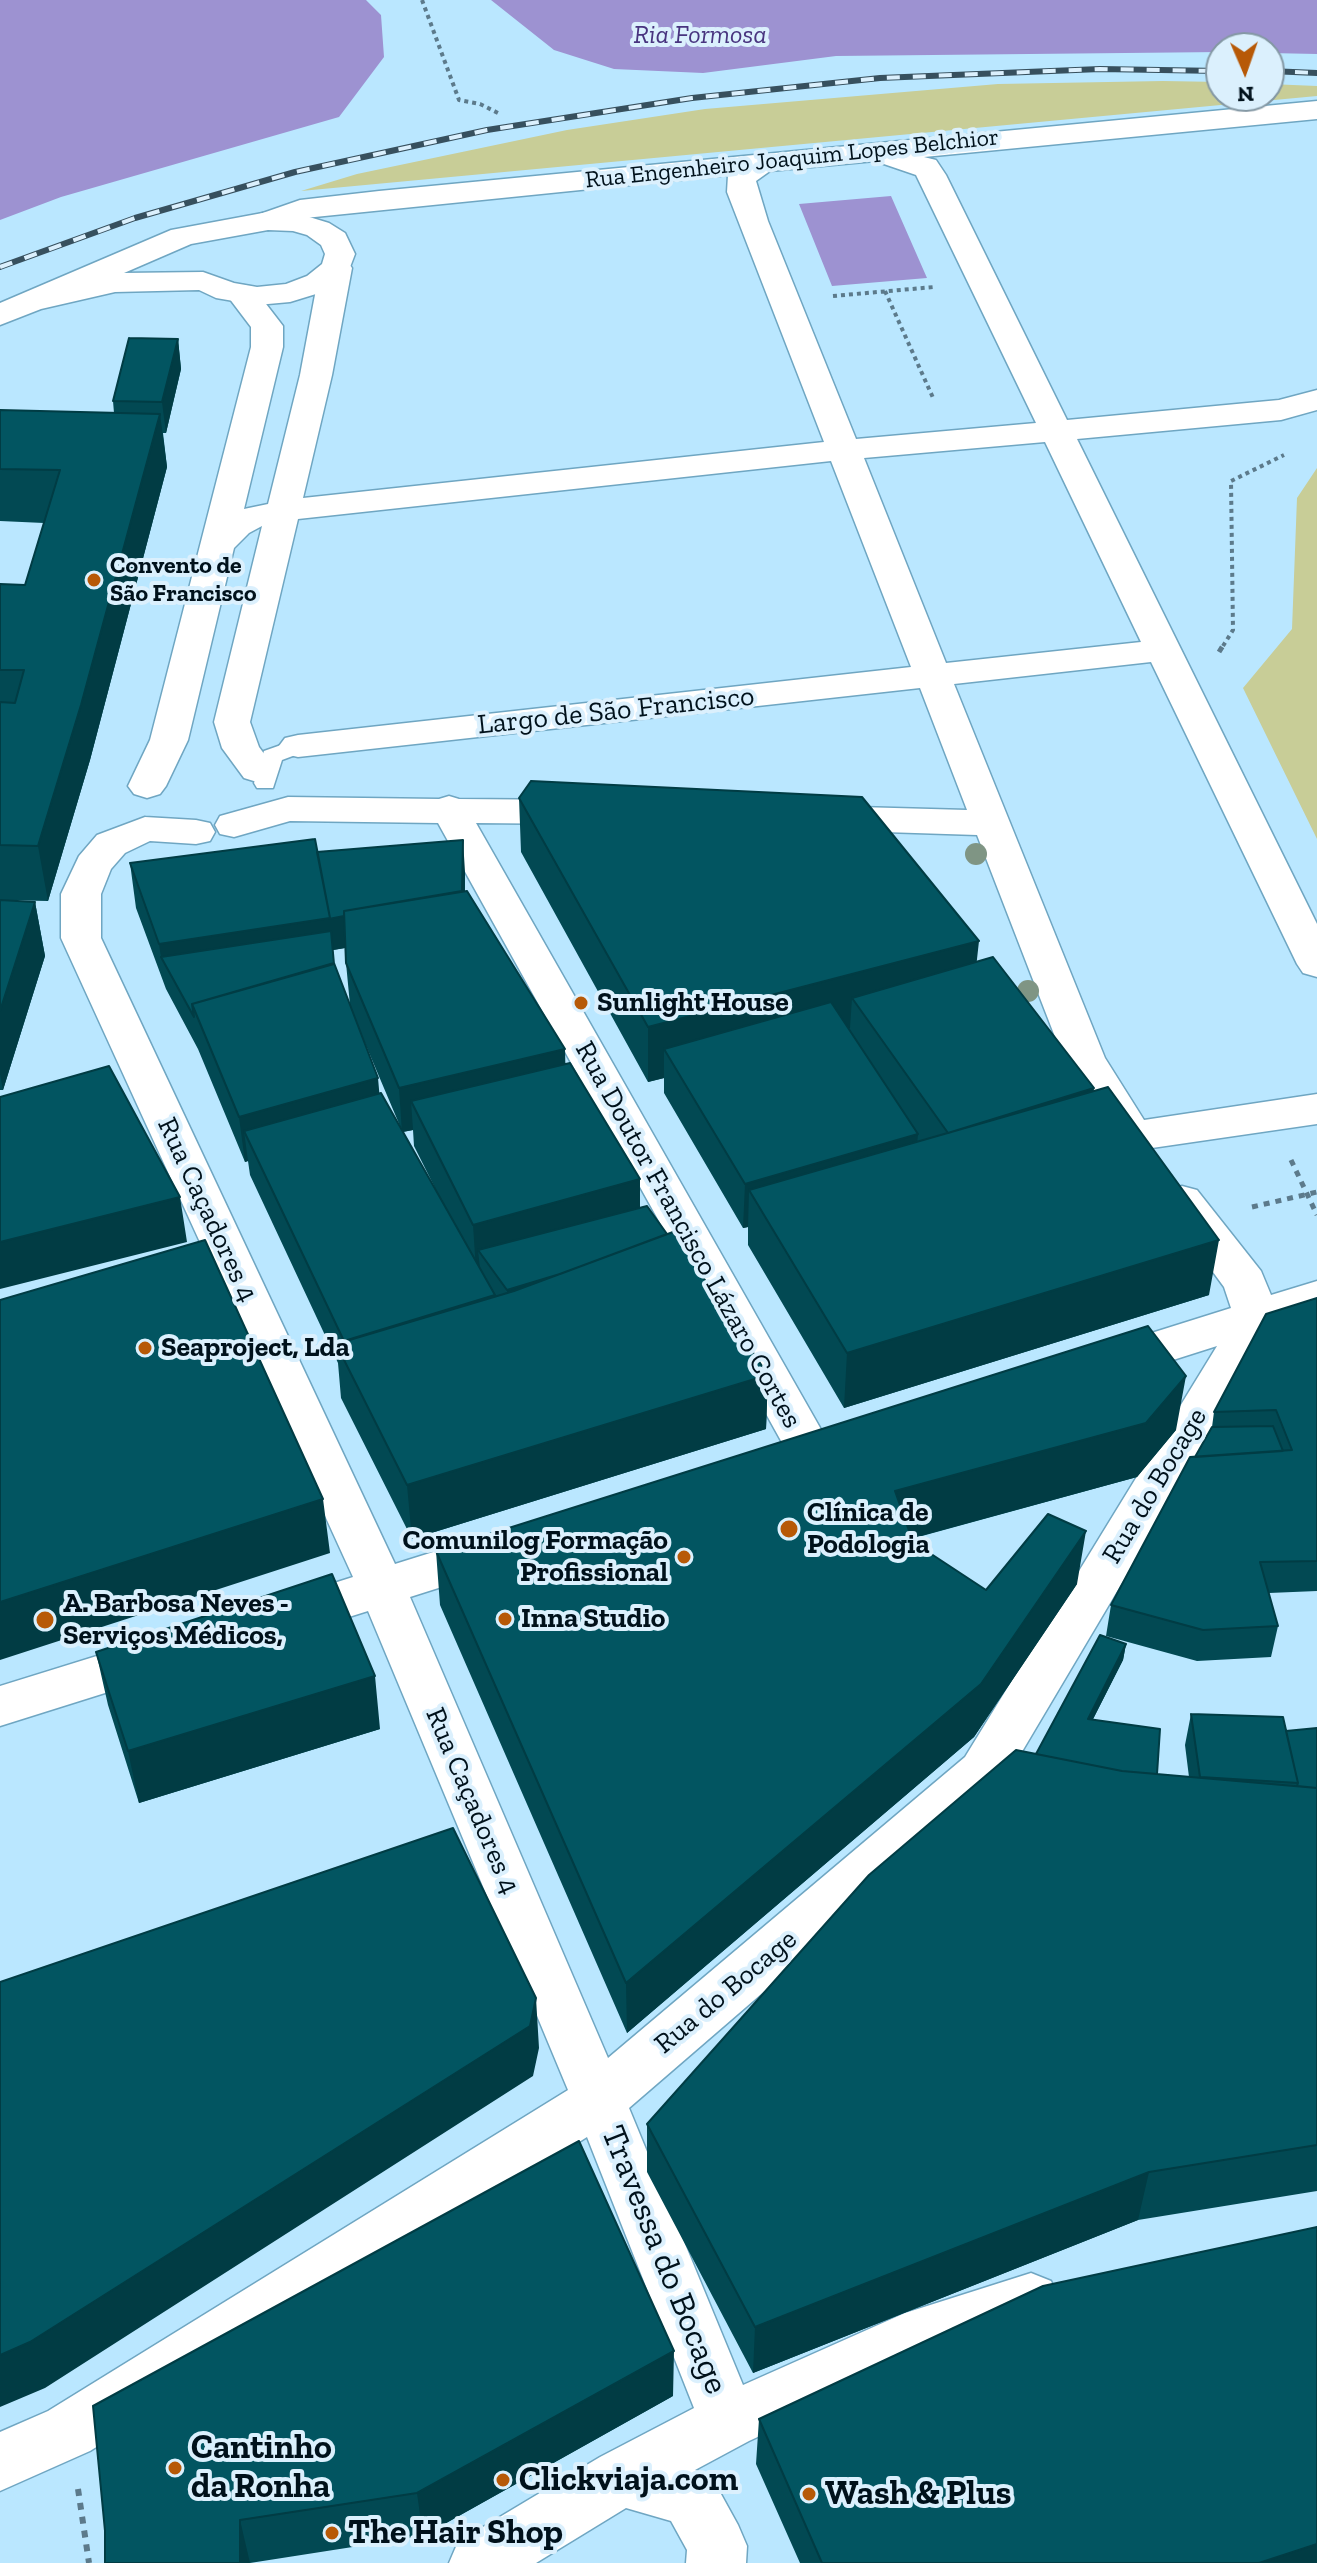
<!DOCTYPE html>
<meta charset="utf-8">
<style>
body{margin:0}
#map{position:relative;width:1317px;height:2563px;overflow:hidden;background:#bae7ff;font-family:"Zilla Slab",serif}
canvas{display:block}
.north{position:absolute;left:1205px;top:32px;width:80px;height:80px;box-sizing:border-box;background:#dbf0fd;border:2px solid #8397a3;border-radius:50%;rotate:178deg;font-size:22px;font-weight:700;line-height:32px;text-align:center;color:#00111b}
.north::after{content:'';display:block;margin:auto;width:28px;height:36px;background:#b75907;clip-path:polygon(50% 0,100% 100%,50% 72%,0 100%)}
</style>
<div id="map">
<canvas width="1317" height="2563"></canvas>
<div class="north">N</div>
</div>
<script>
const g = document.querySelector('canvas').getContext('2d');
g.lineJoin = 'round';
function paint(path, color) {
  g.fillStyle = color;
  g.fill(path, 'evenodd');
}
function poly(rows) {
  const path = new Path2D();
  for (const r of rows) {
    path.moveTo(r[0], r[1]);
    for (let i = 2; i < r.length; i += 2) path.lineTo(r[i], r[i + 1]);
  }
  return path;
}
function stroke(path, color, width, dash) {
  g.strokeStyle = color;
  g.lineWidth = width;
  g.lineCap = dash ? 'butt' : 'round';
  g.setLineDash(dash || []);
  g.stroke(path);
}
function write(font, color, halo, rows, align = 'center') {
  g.font = font + ' "Zilla Slab",serif';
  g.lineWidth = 8;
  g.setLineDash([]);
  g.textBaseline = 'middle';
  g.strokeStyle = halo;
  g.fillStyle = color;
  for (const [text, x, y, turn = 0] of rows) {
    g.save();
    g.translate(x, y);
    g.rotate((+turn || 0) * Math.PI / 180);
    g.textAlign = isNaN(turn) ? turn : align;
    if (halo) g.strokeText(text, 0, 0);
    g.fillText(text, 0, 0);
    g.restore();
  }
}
paint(poly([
 [1163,81,1221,82,1221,96,1269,96,1269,84,1317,86,1317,96,301,191,357,174,567,130,705,109,998,84],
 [1317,468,1317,839,1243,688,1292,629,1297,498]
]), '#c8cd97');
paint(poly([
 [0,0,366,0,381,15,384,57,339,117,61,197,0,220],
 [491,0,1317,0,1317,54,1269,53,1269,48,1221,48,1221,52,836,56,703,73,614,69,554,50],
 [891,196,927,278,832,286,799,204]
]), '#9d92d1');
const lane = poly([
 [298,739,306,741,309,746,306,751,282,760,273,788,257,788,254,783,264,751,298,739]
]);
const street = poly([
 [1317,101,1317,119,924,157,936,160,946,175,1067,420,1279,400,1317,390,1317,410,1281,420,1077,439,1317,924,1317,977,1303,973,1297,964,1151,662,954,684,1105,1058,1144,1120,1317,1094,1317,1124,1152,1148,1136,1155,1121,1150,1064,1060,977,835,822,830,809,827,803,818,809,809,822,806,967,810,920,688,298,757,285,754,279,746,285,738,298,735,911,667,831,461,298,519,250,722,259,747,276,770,270,778,257,782,244,778,222,748,214,722,262,526,249,533,234,548,188,740,166,786,160,794,147,798,134,794,128,786,150,740,251,347,251,327,226,294,231,287,242,285,253,287,283,326,283,347,244,509,268,504,300,375,320,268,325,261,336,259,347,261,352,268,332,375,303,498,824,442,727,192,728,175,305,218,268,230,257,227,253,221,257,215,300,200,379,191,1317,101],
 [875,161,916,175,1036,423,856,439,768,221,756,181,770,171,875,161],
 [1045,442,1141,642,946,663,864,458,1045,442],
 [449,796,459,799,581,800,594,804,600,812,594,820,581,824,476,823,827,1440,834,1453,827,1466,811,1471,795,1466,438,823,290,821,234,837,220,834,215,825,220,816,288,797,439,799,449,796],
 [145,817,196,820,210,823,215,832,210,841,196,844,150,841,125,853,111,869,101,894,101,938,395,1564,494,1533,511,1539,518,1552,511,1565,410,1597,608,2058,965,1757,1217,1346,1107,1381,1091,1376,1084,1364,1091,1352,1231,1308,1224,1287,1161,1201,1167,1190,1182,1186,1197,1190,1261,1271,1271,1295,1317,1281,1317,1314,1273,1328,1001,1787,629,2108,743,2385,905,2313,1031,2273,1051,2281,1059,2300,1051,2319,915,2364,749,2441,695,2470,711,2476,738,2525,747,2546,746,2563,686,2563,687,2550,671,2521,626,2508,536,2563,449,2563,458,2542,600,2457,694,2408,587,2137,90,2451,0,2491,0,2432,48,2411,568,2090,368,1611,285,1637,268,1632,261,1618,268,1604,353,1577,61,938,61,894,79,856,97,835,145,817],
 [158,1637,175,1643,182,1657,175,1671,0,1726,0,1686,158,1637]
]);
const secondary = poly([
 [268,212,306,216,329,223,345,233,355,254,347,275,329,290,290,302,257,305,216,298,199,290,115,292,41,309,0,325,0,303,171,230,268,212],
 [268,230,293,231,307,235,321,245,325,254,322,264,307,276,286,284,257,287,234,283,203,272,124,273,191,244,268,230]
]);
stroke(lane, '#6fa6c2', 3);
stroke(street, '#6fa6c2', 3);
stroke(secondary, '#6fa6c2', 3);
stroke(poly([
 [422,0,459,100,480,104,500,114],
 [885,291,934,400],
 [833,296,934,287],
 [1223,646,1233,630,1231,481,1284,455]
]), '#5c7a8b', 4, [4, 4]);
stroke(poly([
 [1219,652,1224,644],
 [1291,1160,1317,1215],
 [1252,1207,1317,1192]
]), '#5c7a8b', 5, [6, 6]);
stroke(poly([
 [78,2489,89,2563]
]), '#5c7a8b', 6, [7, 7]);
paint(lane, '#fff');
paint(street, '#fff');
paint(secondary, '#fff');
const rail = poly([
 [1269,71,1317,73],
 [0,267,135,218,295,172,487,130,692,98,880,78,1100,69,1221,71]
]);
stroke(rail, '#37505e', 6);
stroke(rail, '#dbf0fd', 4, [13]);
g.fillStyle = '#7f9584';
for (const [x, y] of [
 [976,854],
 [1028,991]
]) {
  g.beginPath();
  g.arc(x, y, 11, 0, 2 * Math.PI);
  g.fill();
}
paint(poly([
 [178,339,181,369,166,433,163,433,167,467,90,760,48,901,0,900,0,584,25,585,44,523,0,521,0,410,114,413,113,401],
 [519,798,977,962,1094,1088,1093,1091,1209,1295,844,1408,748,1245,748,1227,743,1228,664,1093,664,1078,648,1082,521,852],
 [317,852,465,872,465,891,566,1064,640,1207,768,1375,766,1429,412,1539,341,1398,338,1363,250,1175,248,1161,245,1162,198,1049,166,989,136,908,130,863],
 [345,948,346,963,350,1005,334,965,333,950],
 [359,1029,400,1126,379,1094],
 [413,1130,414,1146,438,1194,403,1132],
 [0,900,35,902,45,956,3,1090,0,1090],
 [1317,1298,1317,1591,1269,1593,1278,1626,1271,1657,1197,1661,1106,1636,1111,1605,1212,1427,1214,1412],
 [1176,1430,1137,1477,911,1539,913,1542,986,1590,1077,1584,974,1737,627,2033,440,1605,436,1551],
 [1126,1644,1123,1660,1093,1719,1157,1774,1189,1777,1185,1745,1191,1714,1286,1731,1317,1728,1317,2191,1138,2220,753,2373,647,2172,647,2124,1036,1754],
 [96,1652,380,1729,139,1803,108,1705],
 [673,2396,423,2536,250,2563,105,2531],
 [759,2419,1317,2563,800,2563,756,2464]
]), '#024953');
paint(poly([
 [178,339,181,369,166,433,162,402],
 [160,414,167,467,90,760,48,901,38,846],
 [463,840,465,872,464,928,333,950,161,957,159,944],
 [35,902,45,956,3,1090,0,1074,0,1011],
 [979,941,973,995,852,998,850,1028,679,1074,664,1049,664,1078,648,1082,648,1027],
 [565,1049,566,1094,411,1101,413,1130,402,1132,399,1088],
 [378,1078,382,1123,244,1131,248,1161,245,1162,239,1117],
 [1094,1088,1088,1133,948,1134],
 [918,1134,914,1178,749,1190,748,1227,743,1228,745,1184],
 [640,1179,640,1224,478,1250,480,1269,476,1270,473,1225],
 [180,1197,187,1242,0,1289,0,1242],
 [1219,1240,1209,1295,844,1408,847,1353],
 [672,1241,509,1322,507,1290],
 [495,1295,497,1339,344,1342],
 [768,1375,766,1429,412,1539,407,1485],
 [1186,1376,1176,1430,1137,1477,891,1544,895,1491],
 [323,1499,330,1553,0,1660,0,1602],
 [1086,1531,1077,1584,974,1737,627,2033,626,1983],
 [1126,1644,1123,1660,1085,1735,1088,1719],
 [375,1676,380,1729,139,1803,128,1751],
 [536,1998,539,2048,533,2076,45,2388,0,2407,0,2355],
 [1149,2172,1138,2220,753,2373,755,2327],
 [674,2351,673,2396,423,2536,417,2493],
 [240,2520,250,2563,240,2563],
 [1317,2544,1317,2563,1259,2563]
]), '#013c44');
const building = poly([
 [129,338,178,339,162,402,113,401,129,338],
 [0,410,160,414,81,705,38,846,0,845,0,702,15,703,24,670,0,670,0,584,25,585,60,470,0,469,0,410],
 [531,781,862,797,979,941,648,1027,519,798,531,781],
 [315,839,330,918,159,944,130,863,315,839],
 [463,840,462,891,344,911,344,916,329,919,330,918,317,852,463,840],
 [467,891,565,1049,399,1088,346,963,344,911,467,891],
 [0,900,35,902,0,1011,0,900],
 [331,931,334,964,192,1004,194,1017,161,957,331,931],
 [993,957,1094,1088,948,1133,852,998,993,957],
 [334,963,378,1078,239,1117,192,1004,334,963],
 [831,1002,918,1134,745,1184,664,1049,831,1002],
 [570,1063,640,1179,473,1225,411,1101,570,1063],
 [109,1066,180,1197,0,1242,0,1097,109,1066],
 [1108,1087,1219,1240,847,1353,749,1190,1108,1087],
 [381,1093,495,1295,344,1341,244,1131,381,1093],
 [647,1206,667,1234,560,1274,507,1290,478,1250,647,1206],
 [673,1232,768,1375,407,1485,336,1344,514,1291,673,1232],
 [205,1240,323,1499,0,1602,0,1300,205,1240],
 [1317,1298,1317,1561,1260,1562,1278,1626,1203,1630,1111,1605,1190,1457,1292,1450,1276,1410,1214,1412,1266,1314,1317,1298],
 [1148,1326,1186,1376,1146,1423,895,1491,913,1542,986,1590,1048,1514,1086,1531,981,1684,626,1983,436,1551,1148,1326],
 [1273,1426,1283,1451,1195,1457,1212,1427,1273,1426],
 [332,1574,375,1676,128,1751,96,1652,332,1574],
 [1100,1635,1126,1644,1088,1719,1160,1729,1157,1774,1122,1771,1036,1754,1100,1635],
 [1191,1714,1283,1717,1298,1783,1200,1777,1191,1714],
 [1317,1728,1317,1788,1297,1786,1298,1783,1286,1731,1317,1728],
 [1016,1750,1122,1771,1317,1788,1317,2145,1149,2172,755,2327,647,2124,869,1875,1016,1750],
 [453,1828,536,1998,530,2026,30,2342,0,2355,0,1982,453,1828],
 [579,2141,674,2351,417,2493,240,2520,240,2563,105,2563,105,2531,93,2406,579,2141],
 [1317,2227,1317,2544,1259,2563,822,2563,759,2419,1043,2286,1317,2227]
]);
paint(building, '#025561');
stroke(building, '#013c44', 2);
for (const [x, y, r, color] of [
 [94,580,8,"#b75907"],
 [581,1003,8,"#b75907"],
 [145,1348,8,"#b75907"],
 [789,1529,10,"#b75907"],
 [684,1557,8,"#b75907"],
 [505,1619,8,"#b75907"],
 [45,1620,10,"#b75907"],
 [175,2468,8,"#b75907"],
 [503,2480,8,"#b75907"],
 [809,2494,8,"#b75907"],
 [332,2533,8,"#b75907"]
]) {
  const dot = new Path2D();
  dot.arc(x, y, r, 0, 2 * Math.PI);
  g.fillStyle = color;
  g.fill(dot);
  stroke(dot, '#dbf0fd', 3);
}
write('24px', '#00111b', '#dbf0fd', [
 ["Rua Engenheiro Joaquim Lopes Belchior",792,159,-6]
]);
write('bold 24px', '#00111b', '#dbf0fd', [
 ["Convento de",110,566],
 ["São Francisco",110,594]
], 'left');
write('italic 26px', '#48347f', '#dbf0fd', [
 ["Ria Formosa",700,36]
]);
write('28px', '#00111b', '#dbf0fd', [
 ["Largo de São Francisco",616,711,-6],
 ["Rua Caçadores 4",207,1210,65],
 ["Rua Doutor Francisco Lázaro Cortes",688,1235,61],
 ["Rua do Bocage",1155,1486,-59],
 ["Rua Caçadores 4",472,1801,67],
 ["Rua do Bocage",726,1992,-40]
]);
write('bold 28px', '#00111b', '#dbf0fd', [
 ["Sunlight House",597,1003],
 ["Seaproject, Lda",161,1348],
 ["Clínica de",807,1513],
 ["Podologia",807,1545],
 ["Comunilog Formação",668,1541,"right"],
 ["Profissional",668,1573,"right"],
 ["A. Barbosa Neves -",63,1604],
 ["Serviços Médicos,",63,1636],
 ["Inna Studio",521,1619]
], 'left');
write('34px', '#00111b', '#dbf0fd', [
 ["Travessa do Bocage",664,2260,68]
]);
write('bold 34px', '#00111b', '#dbf0fd', [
 ["Cantinho",191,2448],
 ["da Ronha",191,2487],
 ["Clickviaja.com",519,2480],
 ["Wash & Plus",825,2494],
 ["The Hair Shop",348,2533]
], 'left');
</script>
